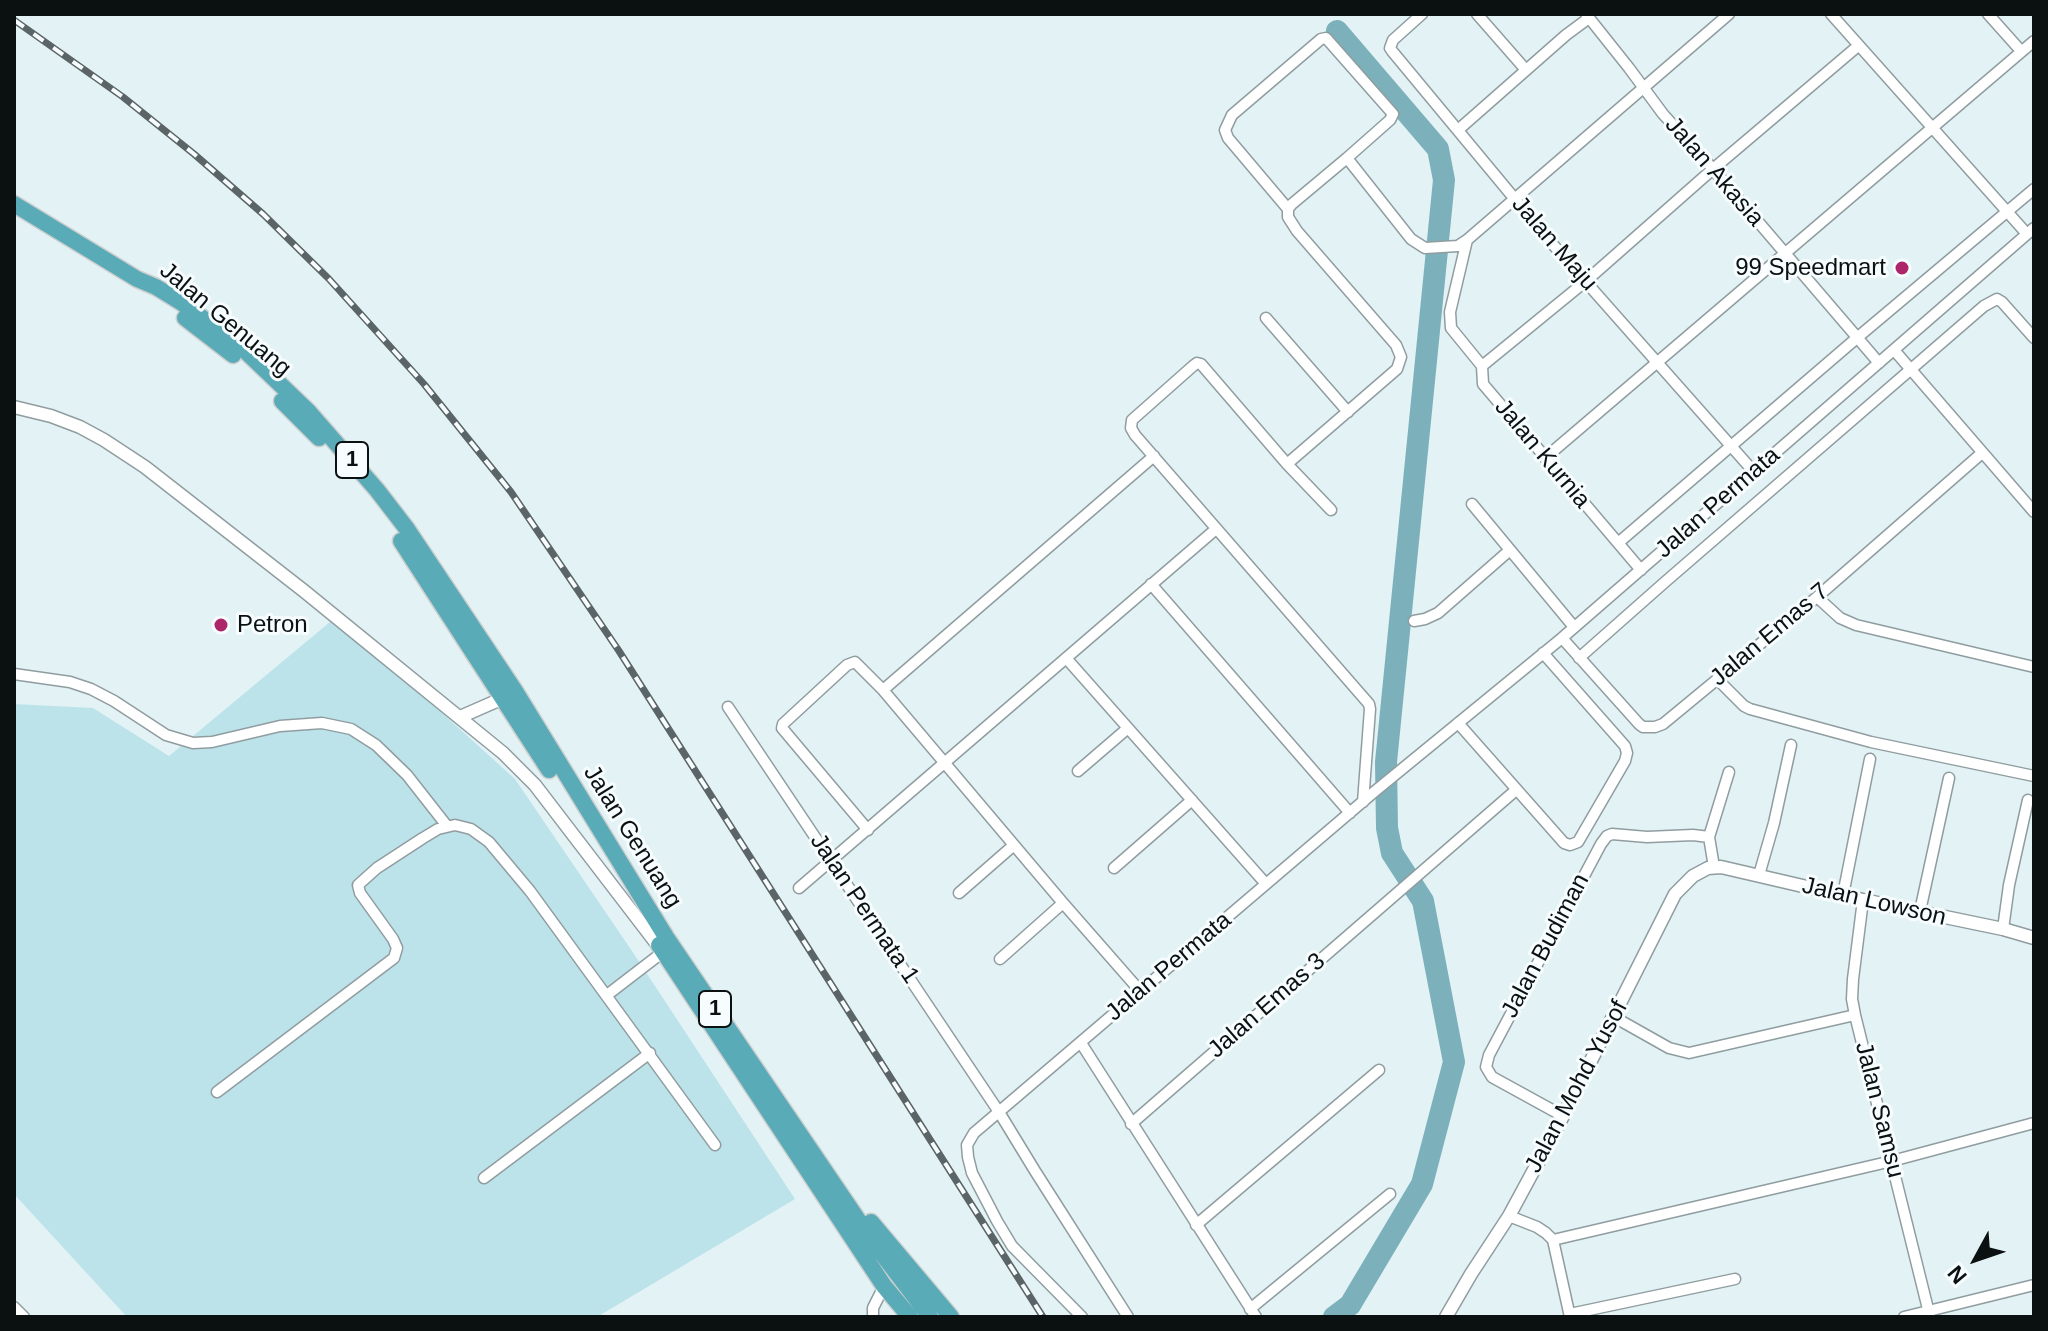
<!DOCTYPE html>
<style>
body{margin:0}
#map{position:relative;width:2048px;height:1331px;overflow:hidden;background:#e3f2f5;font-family:Arial,sans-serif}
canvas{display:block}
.frame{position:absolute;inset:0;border:16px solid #0b1011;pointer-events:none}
.north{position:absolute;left:1936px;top:1219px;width:80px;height:80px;-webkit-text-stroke:6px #f7fdfe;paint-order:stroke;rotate:230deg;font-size:22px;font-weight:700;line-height:32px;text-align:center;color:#0b1011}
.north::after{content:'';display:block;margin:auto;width:28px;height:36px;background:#0b1011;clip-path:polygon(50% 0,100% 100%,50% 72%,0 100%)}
</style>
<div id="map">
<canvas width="2048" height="1331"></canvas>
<div class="frame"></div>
<div class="north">N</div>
</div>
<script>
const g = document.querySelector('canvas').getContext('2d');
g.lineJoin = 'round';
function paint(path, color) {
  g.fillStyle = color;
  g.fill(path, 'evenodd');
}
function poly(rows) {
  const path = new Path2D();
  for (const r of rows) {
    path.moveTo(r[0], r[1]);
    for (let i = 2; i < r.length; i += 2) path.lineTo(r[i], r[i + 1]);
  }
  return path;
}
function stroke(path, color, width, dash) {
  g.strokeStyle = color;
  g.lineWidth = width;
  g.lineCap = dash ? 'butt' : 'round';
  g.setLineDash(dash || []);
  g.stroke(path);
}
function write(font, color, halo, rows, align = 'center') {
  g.font = font + ' Arial,sans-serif';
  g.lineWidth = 6;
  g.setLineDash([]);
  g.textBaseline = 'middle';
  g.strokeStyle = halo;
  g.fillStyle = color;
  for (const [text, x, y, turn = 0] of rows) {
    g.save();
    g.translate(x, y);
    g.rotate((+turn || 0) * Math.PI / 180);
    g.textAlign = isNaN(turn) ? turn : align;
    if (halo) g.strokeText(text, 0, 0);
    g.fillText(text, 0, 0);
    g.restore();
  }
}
paint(poly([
 [336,617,515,779,632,951,795,1199,597,1317,127,1317,14,1194,14,704,93,708,169,756]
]), '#bde3ea');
stroke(poly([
 [1334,1317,1350,1305,1422,1184,1454,1062,1423,901,1392,853,1387,828,1386,762,1444,180,1438,149,1337,31]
]), '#7cb1bc', 22);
const minor = poly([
 [1422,14,1393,40,1390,48,1392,51,1548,239,1754,472],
 [1477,14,1526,70],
 [1586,14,1629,68,1663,114,1713,169,1879,363],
 [1831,14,2027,234],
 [1988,14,2021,51],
 [1458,130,1566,35,1589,18],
 [1288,209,1228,138,1225,130,1232,115,1321,39,1326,38,1393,114,1390,120,1347,158],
 [1467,240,1450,312,1451,328,1482,366,1483,384,1641,570],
 [1266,318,1348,412],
 [1894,350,2034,512],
 [1482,366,1586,281,1713,169,1858,46],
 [1545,458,2034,41],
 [1287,464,1397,369,1401,357,1396,345,1297,231,1288,217,1288,209,1292,204,1347,158,1411,239,1425,248,1458,246,1467,240,1729,14],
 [1472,504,1574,627],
 [1331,510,1287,464,1201,364,1197,363,1193,366,1132,420,1131,428,1135,435,1369,704,1370,709,1363,802],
 [1618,543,1858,337,2034,189],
 [1151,584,1350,813],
 [1817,597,1840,618,1856,625,2034,667],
 [1414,621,1425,619,1438,613,1510,550],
 [1562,638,1639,724,1643,727,1655,727,1663,724,1817,597,1982,453],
 [1066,658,1266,884],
 [1579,658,1665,582,1984,306,1997,299,2002,302,2034,338],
 [14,674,70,682,91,689,114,701,166,735,193,743,212,742,280,726,322,723,351,729,376,745,407,775,447,826],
 [1717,679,1744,706,1750,709,1871,742,2034,776],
 [883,690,1154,456],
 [728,707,999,1112,1035,1171,1128,1317],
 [1458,723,1564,843,1570,845,1578,842,1625,761,1627,753,1625,746,1543,653],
 [1078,771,1128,728],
 [868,830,782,728,783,724,847,665,855,662,883,690,1063,903,1141,992],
 [1714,867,1709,837,1729,772],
 [1114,868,1192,800],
 [1759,875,1774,823,1791,745],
 [799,888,1216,529],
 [959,893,1014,845],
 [1843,895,1870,759],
 [1863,900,1853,979,1852,999,1855,1015,1930,1317],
 [1920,911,1949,778],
 [2003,929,2009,885,2028,800],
 [1000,959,1063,903],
 [607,995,663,952],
 [1614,1017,1669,1048,1689,1053,1855,1015],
 [1081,1043,1256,1317],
 [217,1092,394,958,397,948,393,939,360,893,358,885,377,868,423,838,438,829,455,825,471,829,489,842,530,891,715,1145],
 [1563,1116,1492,1077,1486,1067,1489,1055,1601,844,1607,836,1612,834,1647,837,1693,835,1709,837],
 [1131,1124,1516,790],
 [484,1178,650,1053],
 [1509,1216,1537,1227,1546,1233,1553,1240,1570,1317],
 [1196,1225,1379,1070],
 [1553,1240,1892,1161,2034,1123],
 [14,1307,24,1317],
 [1250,1309,1390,1194],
 [1570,1314,1735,1279],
 [873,1317,873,1308,884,1286],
 [1082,1317,1012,1246,997,1221,972,1173,968,1157,967,1145,974,1133,1374,792,1562,638,2034,228],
 [1904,1317,2034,1285]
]);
const tertiary = poly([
 [14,407,51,416,80,427,104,440,145,467,304,591,503,753,535,785,663,952],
 [460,717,508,696],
 [1446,1317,1471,1274,1509,1216,1563,1116,1675,894,1693,876,1708,868,1721,867,1863,900,2003,929,2034,938]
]);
const trunk = poly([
 [14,204,137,279,156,287,182,303,239,345,308,411,377,490,407,529,515,691,666,937,873,1242,930,1317],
 [185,318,233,355],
 [282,401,319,438],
 [401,541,549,770],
 [659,945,884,1286,910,1317],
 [871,1222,951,1317]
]);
stroke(minor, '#909da0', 13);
stroke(tertiary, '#909da0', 15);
stroke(trunk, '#cecfcf', 19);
stroke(minor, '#fff', 10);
stroke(tertiary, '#fff', 12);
stroke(trunk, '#5aabb8', 16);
const rail = poly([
 [14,20,123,97,194,154,263,214,329,279,424,384,511,492,619,651,1043,1317]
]);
stroke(rail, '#5b6466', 7);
stroke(rail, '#f7fdfe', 4, [12]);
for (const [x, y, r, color] of [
 [1902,268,8,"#ae266a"],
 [221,625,8,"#ae266a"]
]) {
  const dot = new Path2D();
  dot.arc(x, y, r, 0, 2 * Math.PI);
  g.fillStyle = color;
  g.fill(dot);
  stroke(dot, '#f7fdfe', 3);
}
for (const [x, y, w] of [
 [352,460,32],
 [715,1009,32]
]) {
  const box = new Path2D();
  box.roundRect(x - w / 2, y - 18, w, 36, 6);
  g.fillStyle = '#f7fdfe';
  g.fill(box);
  stroke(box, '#0b1011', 2);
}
write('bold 22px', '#0b1011', null, [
 ["1",352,460],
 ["1",715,1009]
]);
write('24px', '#0b1011', '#f7fdfe', [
 ["Jalan Akasia",1714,172,49],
 ["Jalan Maju",1554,244,49],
 ["Jalan Genuang",225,320,40],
 ["Jalan Kurnia",1542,454,50],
 ["Jalan Permata",1718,503,-41],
 ["Jalan Emas 7",1770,635,-40],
 ["Jalan Genuang",632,837,58],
 ["Jalan Lowson",1874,902,13],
 ["Jalan Permata 1",864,909,56],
 ["Jalan Budiman",1546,946,-62],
 ["Jalan Permata",1169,967,-40],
 ["Jalan Emas 3",1267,1006,-41],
 ["Jalan Mohd Yusof",1577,1087,-62],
 ["Jalan Samsu",1879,1110,76]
]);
write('24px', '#0b1011', '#f7fdfe', [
 ["99 Speedmart",1886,268],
 ["Petron",237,625,"left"]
], 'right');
</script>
